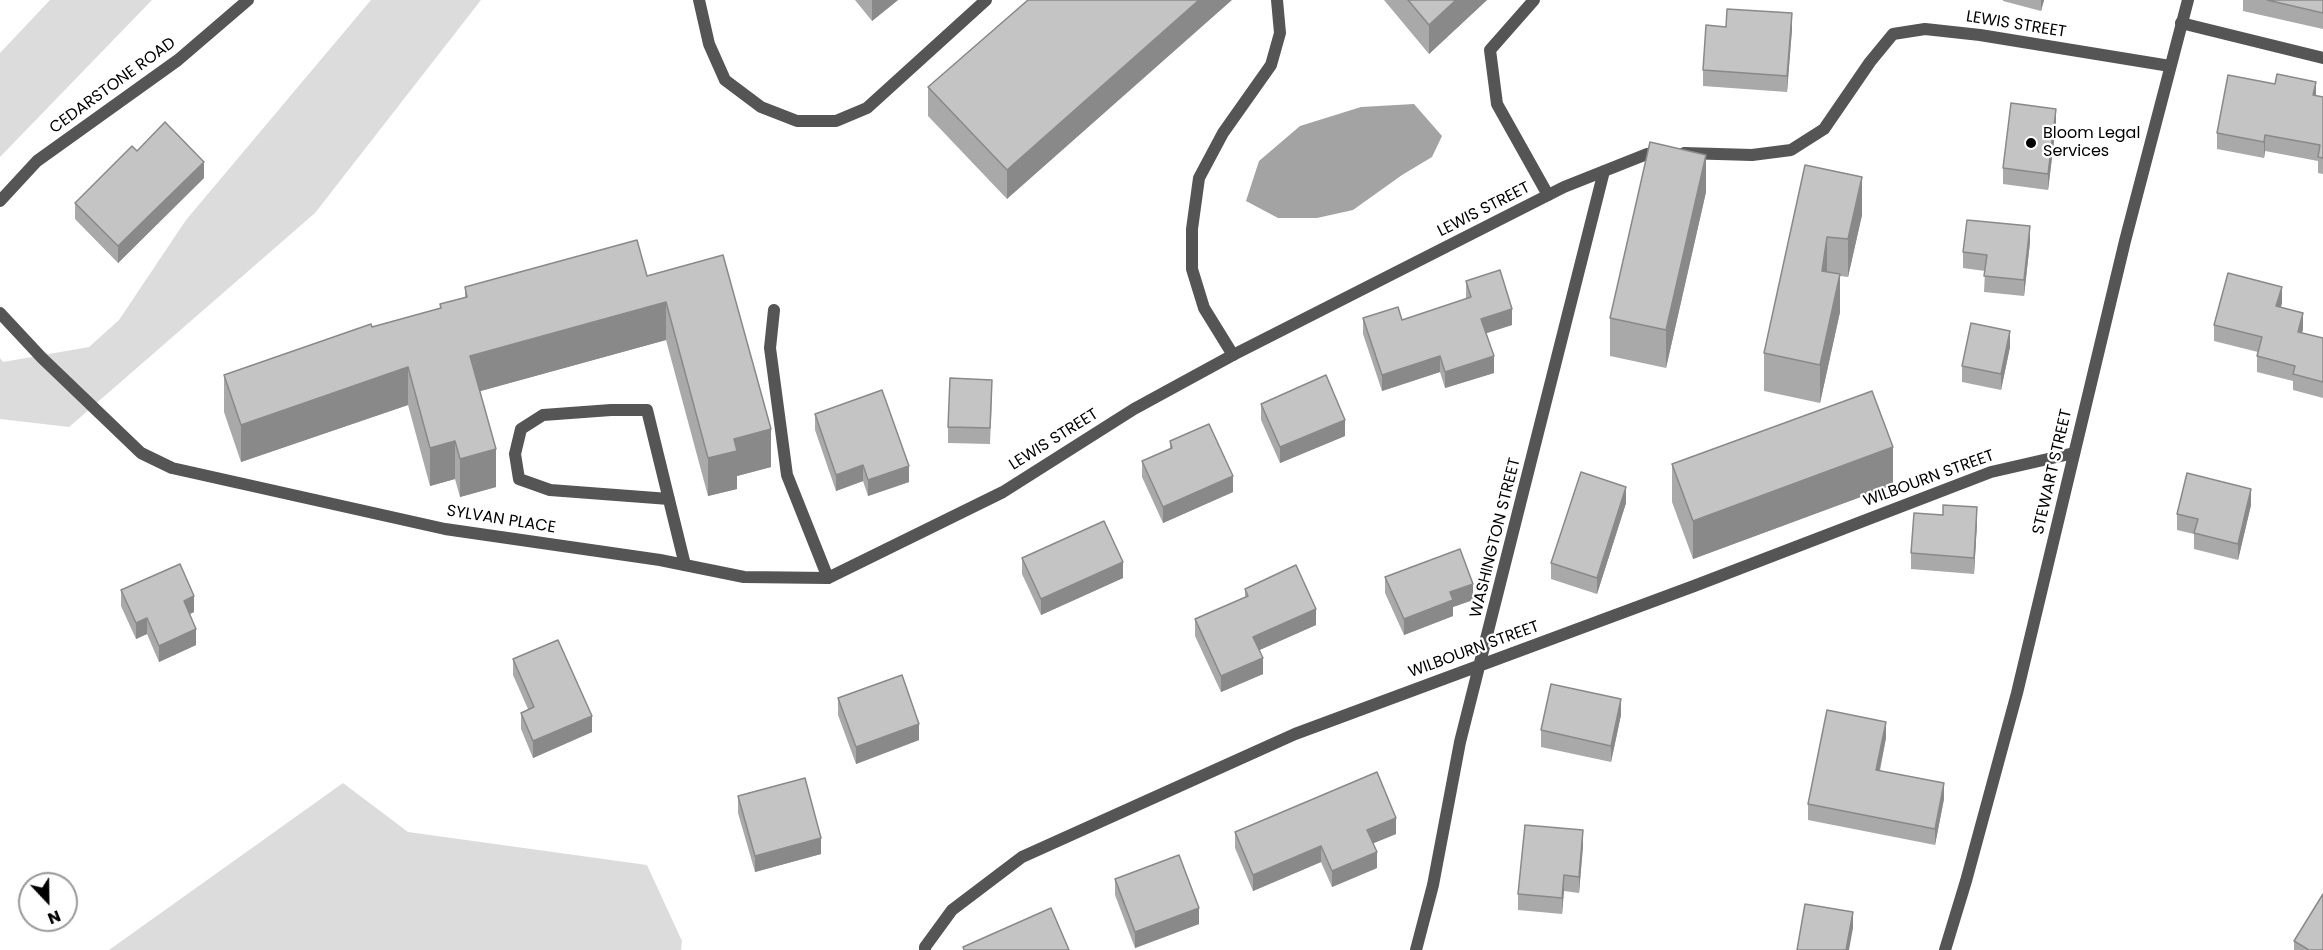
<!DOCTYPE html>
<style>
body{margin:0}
#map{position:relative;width:2323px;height:950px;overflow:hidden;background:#fff;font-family:Poppins,sans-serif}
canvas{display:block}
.north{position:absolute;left:18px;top:872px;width:60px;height:60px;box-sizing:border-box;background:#fff;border:2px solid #999;border-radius:50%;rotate:158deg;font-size:16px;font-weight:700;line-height:24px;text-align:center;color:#000}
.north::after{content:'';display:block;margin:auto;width:21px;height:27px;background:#000;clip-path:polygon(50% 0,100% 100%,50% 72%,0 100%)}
</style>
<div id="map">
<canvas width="2323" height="950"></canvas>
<div class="north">N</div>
</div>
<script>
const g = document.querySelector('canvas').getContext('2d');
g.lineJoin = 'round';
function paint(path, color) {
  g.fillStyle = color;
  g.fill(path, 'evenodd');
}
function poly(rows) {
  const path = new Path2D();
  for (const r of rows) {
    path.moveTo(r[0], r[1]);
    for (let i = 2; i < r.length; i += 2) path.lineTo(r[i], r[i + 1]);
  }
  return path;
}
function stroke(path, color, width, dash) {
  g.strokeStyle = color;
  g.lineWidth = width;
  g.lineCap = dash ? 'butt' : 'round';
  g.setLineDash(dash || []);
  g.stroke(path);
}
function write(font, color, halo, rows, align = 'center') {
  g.font = font + ' Poppins,sans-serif';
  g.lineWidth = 4.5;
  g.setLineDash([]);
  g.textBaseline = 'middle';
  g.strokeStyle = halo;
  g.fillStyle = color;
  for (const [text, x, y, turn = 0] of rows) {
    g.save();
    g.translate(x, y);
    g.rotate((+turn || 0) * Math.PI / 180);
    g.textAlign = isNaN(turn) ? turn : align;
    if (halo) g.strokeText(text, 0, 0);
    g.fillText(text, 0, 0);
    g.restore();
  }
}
paint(poly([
 [50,0,152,0,0,157,0,53],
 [371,0,481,0,315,213,69,427,0,419,0,358,3,362,89,347,119,320,186,220],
 [343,783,408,832,647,865,682,941,681,950,109,950]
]), '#dcdcdc');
paint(poly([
 [1414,104,1442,136,1432,157,1402,175,1353,210,1317,218,1278,218,1246,201,1259,161,1300,126,1361,107]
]), '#a3a3a3');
stroke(poly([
 [699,0,709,44,725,80,761,107,797,121,836,121,867,108,986,0],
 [1534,0,1490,50,1497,104,1548,195],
 [774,310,770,348,787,475,828,578],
 [1233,355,1204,308,1192,269,1192,229,1199,178,1223,133,1271,65,1280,33,1277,0],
 [669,499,550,490,519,479,515,454,521,429,543,415,611,410,647,410,685,565]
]), '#555', 12);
stroke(poly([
 [2181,23,2323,58],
 [1684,153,1752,155,1791,150,1824,129,1870,62,1893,34,1925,29,1980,35,2170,66],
 [0,201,37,161,178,60,248,0],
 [0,313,42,358,141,453,172,468,445,529,660,560,744,577,828,578,1003,492,1134,409,1233,355,1564,187,1647,154,1661,153],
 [925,950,925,947,952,910,1022,857,1295,734,1694,586,1991,472,2074,453],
 [1416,950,1433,885,1460,742,1604,171]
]), '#555', 12);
stroke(poly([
 [1945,950,1966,881,2017,693,2125,241,2188,0]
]), '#555', 12);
paint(poly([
 [855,0,898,0,872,21],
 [1028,0,1007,199,928,116,928,87],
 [1384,0,1487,0,1429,54],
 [2003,0,2044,0,2041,11,2003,1],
 [2243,0,2323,0,2323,29,2243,11],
 [1792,29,1787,92,1703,86,1703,70],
 [2316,96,2323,97,2323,174,2318,173,2318,161,2265,151,2264,158,2217,149,2217,133],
 [2056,125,2048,190,2003,184,2003,168],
 [137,151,204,178,118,263,75,219,75,203],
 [1805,165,1862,215,1848,277,1840,276,1840,312,1820,403,1764,391,1764,353],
 [1706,192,1666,368,1610,356,1610,318],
 [2030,242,2024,296,1984,292,1985,271,1963,268,1963,252],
 [723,255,771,467,737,476,737,489,708,496,666,340,480,391,496,487,460,497,455,479,430,486,408,405,241,462,224,412,224,375,440,308,440,304,465,298,465,287,647,276],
 [1466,281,1512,325,1486,333,1494,373,1445,388,1440,372,1382,391,1363,334,1363,318,1402,320,1466,299],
 [2282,303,2281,307,2303,329,2302,333,2323,338,2323,398,2293,390,2293,381,2257,372,2257,356,2258,352,2214,341,2214,325],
 [2010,347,2001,390,1962,382,1962,366],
 [992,396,990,444,948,443,948,427],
 [1261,404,1345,436,1280,463,1261,420],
 [815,414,909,482,868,496,863,481,836,491,815,430],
 [1170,441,1233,492,1163,523,1142,477,1142,461,1170,449],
 [1672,464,1893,485,1693,559,1672,502],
 [1626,503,1597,594,1551,579,1551,563],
 [2251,505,2238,560,2194,549,2194,534,2177,530,2177,514],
 [1977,523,1974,574,1911,569,1911,553],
 [1022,558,1123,578,1041,615,1022,574],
 [1385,577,1473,600,1453,607,1453,616,1404,635,1385,593],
 [1245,589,1316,625,1259,650,1263,674,1221,692,1195,636,1195,619,1245,598],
 [121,590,194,612,190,614,196,645,159,662,147,634,136,639,121,606],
 [513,659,592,732,533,758,521,729,521,713,528,709,513,675],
 [838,698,919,740,856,764,838,715],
 [1621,715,1611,762,1541,747,1541,730],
 [1886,738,1880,771,1944,799,1935,845,1808,820,1808,804],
 [738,796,821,854,755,872,738,813],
 [1235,832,1396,834,1373,843,1377,868,1332,887,1321,862,1253,891,1235,848],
 [1583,846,1579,893,1564,891,1562,914,1518,910,1518,894],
 [1115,879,1199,924,1135,948,1115,895],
 [2294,941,2323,950,2294,950]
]), '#a9a9a9');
paint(poly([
 [872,0,898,0,872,21],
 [1199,0,1232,0,1007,199,1007,170],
 [1456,0,1487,0,1429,54,1429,25],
 [2041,0,2044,0,2041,11],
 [1792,13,1792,29,1787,92,1787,76],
 [2316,82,2316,98,2313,95],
 [2056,109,2056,125,2048,190,2048,174],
 [2265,135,2265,151,2264,158,2264,142],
 [1706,155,1706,192,1666,368,1666,330],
 [204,162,204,178,118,263,118,246],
 [1862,177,1862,215,1848,277,1848,239],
 [2030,226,2030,242,2024,296,2024,280],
 [1827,237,1827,275,1822,271],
 [1840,274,1840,312,1820,403,1820,365],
 [2282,287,2282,303,2276,322,2276,306],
 [666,302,666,340,470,394,470,356],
 [1512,309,1512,325,1481,335,1481,319],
 [2303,313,2303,329,2298,348,2298,332],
 [2010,331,2010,347,2001,390,2001,374],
 [1440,356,1440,372,1382,391,1382,375],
 [1494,356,1494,373,1445,388,1445,372],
 [408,367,408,405,241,462,241,425],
 [1345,420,1345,436,1280,463,1280,447],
 [771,429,771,467,737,476,737,489,708,496,708,458,734,439],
 [455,441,455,479,430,486,430,448],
 [1893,447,1893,485,1693,559,1693,521],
 [496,449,496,487,460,497,460,459],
 [863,465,863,481,836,491,836,475],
 [909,466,909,482,868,496,868,480],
 [1233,476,1233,492,1163,523,1163,507],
 [1626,487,1626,503,1597,594,1597,578],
 [2251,489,2251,505,2238,560,2238,544],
 [1977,507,1977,523,1974,574,1974,558],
 [1123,562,1123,578,1041,615,1041,599],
 [1473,584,1473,600,1453,607,1453,616,1404,635,1404,619,1450,592],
 [194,596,194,612,184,617,184,601],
 [1316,609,1316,625,1253,653,1253,637],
 [147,618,147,634,136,639,136,623],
 [196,629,196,645,159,662,159,646],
 [1263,658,1263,674,1221,692,1221,676],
 [1621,699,1621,715,1611,762,1611,746],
 [592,716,592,732,533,758,533,741],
 [1886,722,1886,738,1876,786,1876,770],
 [919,724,919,740,856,764,856,747],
 [1944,783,1944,799,1935,845,1935,829],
 [1396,818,1396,834,1367,846,1367,830],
 [1583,830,1583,846,1579,893,1579,877],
 [821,838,821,854,755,872,755,856],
 [1321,846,1321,862,1253,891,1253,875],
 [1377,852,1377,868,1332,887,1332,871],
 [1564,875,1564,891,1562,914,1562,898],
 [1199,908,1199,924,1135,948,1135,932],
 [1853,912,1853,928,1849,950,1846,950]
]), '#898989');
const building = poly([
 [1028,0,1199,0,1007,170,928,87,1028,0],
 [1408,0,1456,0,1429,25,1408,0],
 [2267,0,2323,0,2323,13,2267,0],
 [1727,9,1792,13,1787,76,1703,70,1706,25,1726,27,1727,9],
 [2277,74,2316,82,2313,95,2323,97,2323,158,2318,157,2320,145,2265,135,2264,142,2217,133,2228,75,2275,84,2277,74],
 [2011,103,2056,109,2048,174,2003,168,2011,103],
 [165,122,204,162,118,246,75,203,132,146,137,151,165,122],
 [1650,142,1706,155,1666,330,1610,318,1650,142],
 [1805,165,1862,177,1848,239,1827,237,1822,271,1840,274,1820,365,1764,353,1805,165],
 [1967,220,2030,226,2024,280,1984,276,1987,255,1963,252,1967,220],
 [637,240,647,276,723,255,771,429,734,439,737,451,708,458,666,302,470,356,496,449,460,459,455,441,430,448,408,367,241,425,224,375,371,324,372,327,441,308,440,304,467,297,465,287,637,240],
 [1500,270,1512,309,1481,319,1494,356,1445,372,1440,356,1382,375,1363,318,1398,307,1402,320,1471,297,1466,281,1500,270],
 [2228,273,2282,287,2276,306,2303,313,2298,332,2323,338,2323,382,2293,374,2295,366,2257,356,2262,337,2214,325,2228,273],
 [1971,323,2010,331,2001,374,1962,366,1971,323],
 [1326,375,1345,420,1280,447,1261,404,1326,375],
 [950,378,992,380,990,428,948,427,950,378],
 [882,390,909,466,868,480,863,465,836,475,815,414,882,390],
 [1872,391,1893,447,1693,521,1672,464,1872,391],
 [1209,424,1233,476,1163,507,1142,461,1172,448,1170,441,1209,424],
 [1581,472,1626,487,1597,578,1551,563,1581,472],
 [2187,473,2251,489,2238,544,2194,533,2198,519,2177,514,2187,473],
 [1943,505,1977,507,1974,558,1911,553,1914,513,1943,515,1943,505],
 [1104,521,1123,562,1041,599,1022,558,1104,521],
 [1460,549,1473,584,1450,592,1453,600,1404,619,1385,577,1460,549],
 [180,564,194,596,184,601,196,629,159,646,147,618,136,623,121,590,180,564],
 [1296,565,1316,609,1253,637,1263,658,1221,676,1195,619,1248,596,1245,589,1296,565],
 [558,640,592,716,533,741,521,713,534,707,513,659,558,640],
 [902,675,919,724,856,747,838,698,902,675],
 [1551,684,1621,699,1611,746,1541,730,1551,684],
 [1827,710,1886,722,1876,770,1944,783,1935,829,1808,804,1827,710],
 [1377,772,1396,818,1367,830,1377,852,1332,871,1321,846,1253,875,1235,832,1377,772],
 [805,778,821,838,755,856,738,796,805,778],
 [1525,825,1583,830,1579,877,1564,875,1562,898,1518,894,1525,825],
 [1179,855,1199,908,1135,932,1115,879,1179,855],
 [2323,894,2323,950,2309,950,2294,941,2323,894],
 [1805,904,1853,912,1846,950,1797,950,1805,904],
 [1051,908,1069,950,964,950,963,947,1051,908]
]);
paint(building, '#c4c4c4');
stroke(building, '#898989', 1.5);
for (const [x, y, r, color] of [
 [2031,143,6,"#000"]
]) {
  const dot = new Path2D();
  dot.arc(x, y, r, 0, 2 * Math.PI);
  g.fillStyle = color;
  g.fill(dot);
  stroke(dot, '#fff', 2);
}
write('16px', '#000', '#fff', [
 ["LEWIS STREET",2016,25,9],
 ["CEDARSTONE ROAD",113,86,-36],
 ["LEWIS STREET",1484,210,-27],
 ["LEWIS STREET",1054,440,-32],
 ["STEWART STREET",2053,472,-77],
 ["WILBOURN STREET",1929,479,-20],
 ["SYLVAN PLACE",501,520,9],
 ["WASHINGTON STREET",1496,538,-76],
 ["WILBOURN STREET",1474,650,-20]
]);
write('16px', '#000', '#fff', [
 ["Bloom Legal",2043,134],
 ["Services",2043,152]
], 'left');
</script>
